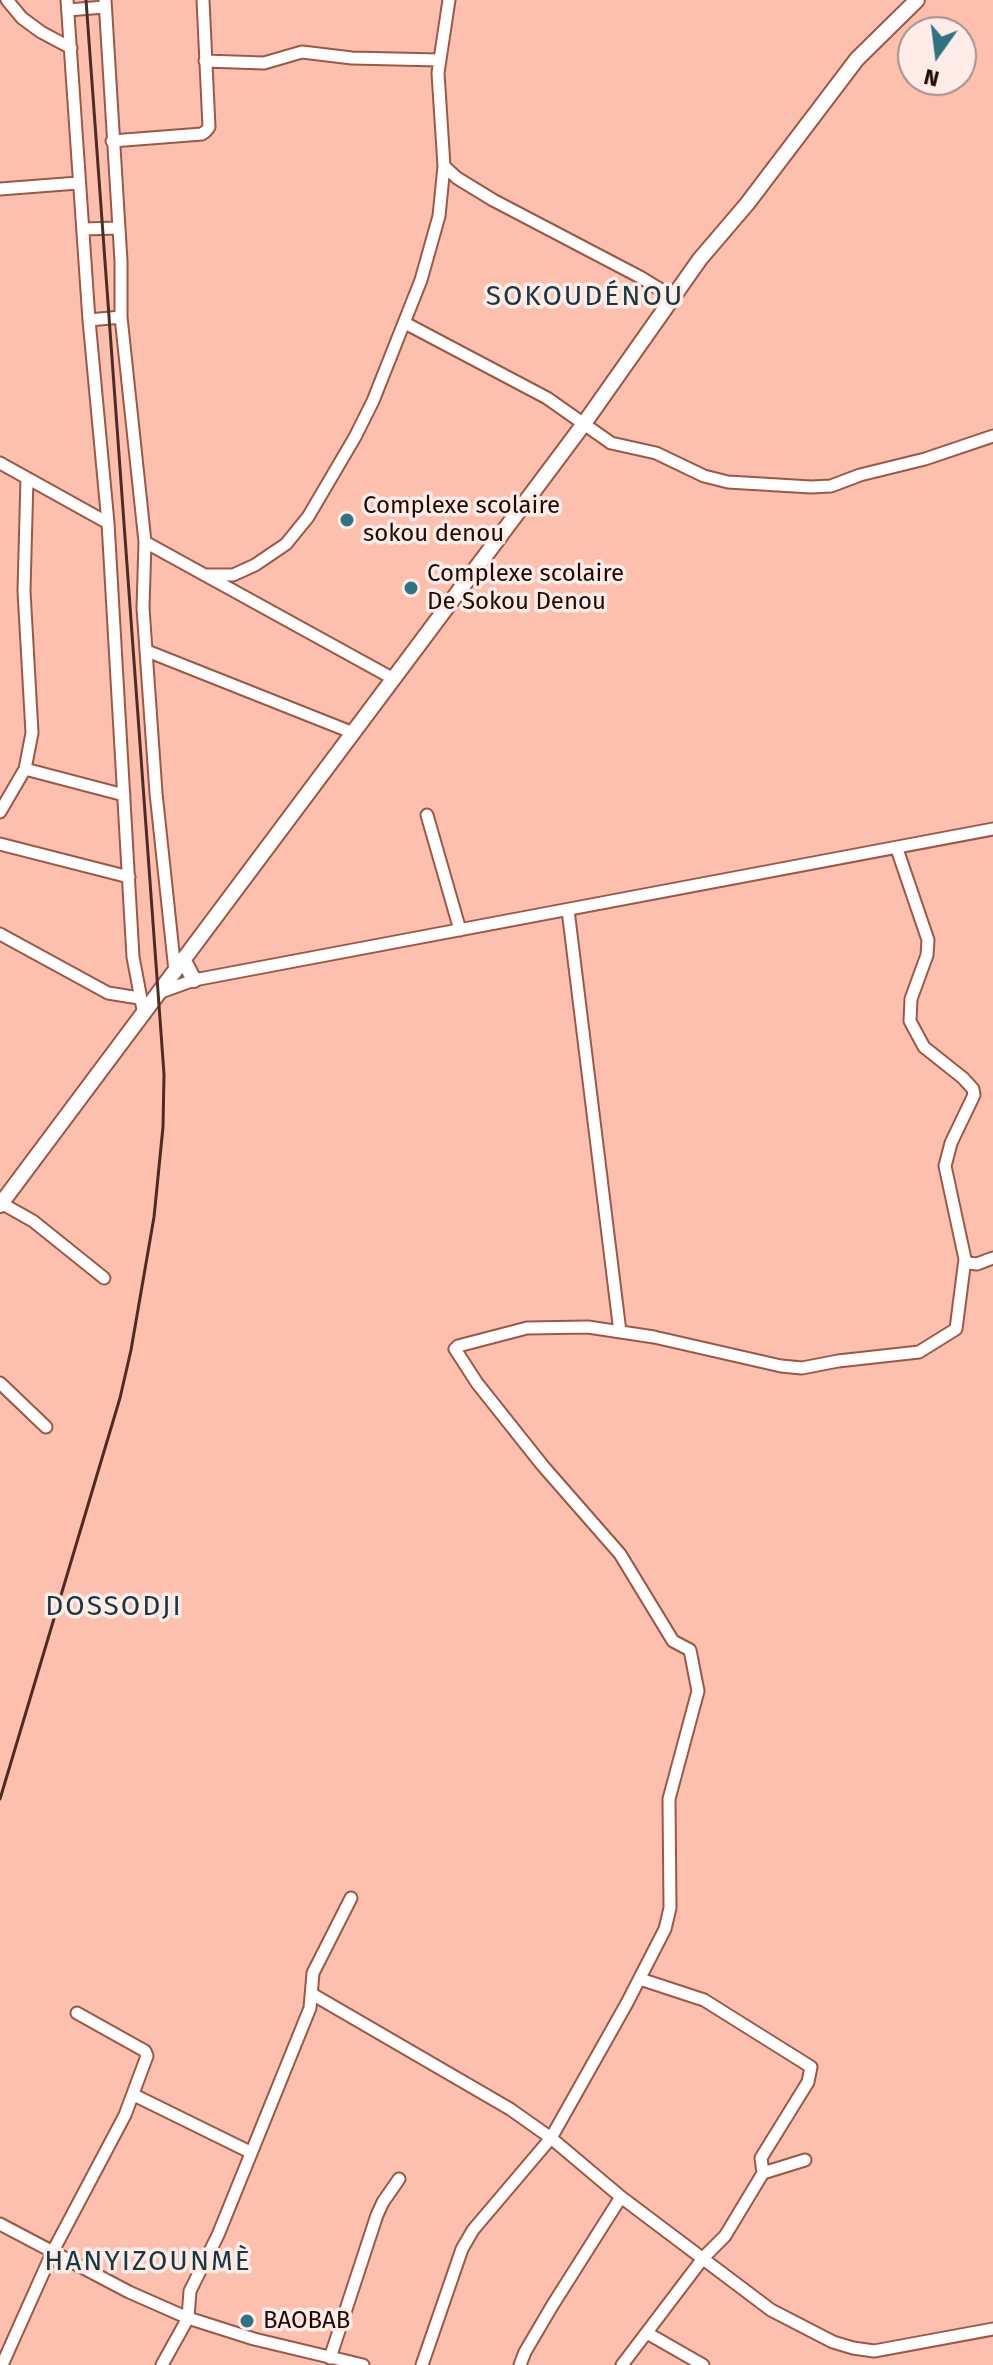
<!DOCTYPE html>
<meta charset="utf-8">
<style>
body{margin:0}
#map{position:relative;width:993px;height:2365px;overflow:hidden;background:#fdbfae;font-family:"Fira Sans",sans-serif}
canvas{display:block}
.north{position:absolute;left:897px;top:16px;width:80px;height:80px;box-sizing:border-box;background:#fdece8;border:2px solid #a5918c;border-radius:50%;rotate:194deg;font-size:22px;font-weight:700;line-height:32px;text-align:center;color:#220803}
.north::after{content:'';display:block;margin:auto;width:28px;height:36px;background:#307484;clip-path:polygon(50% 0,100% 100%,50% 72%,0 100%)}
</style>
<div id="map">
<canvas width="993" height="2365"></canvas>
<div class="north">N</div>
</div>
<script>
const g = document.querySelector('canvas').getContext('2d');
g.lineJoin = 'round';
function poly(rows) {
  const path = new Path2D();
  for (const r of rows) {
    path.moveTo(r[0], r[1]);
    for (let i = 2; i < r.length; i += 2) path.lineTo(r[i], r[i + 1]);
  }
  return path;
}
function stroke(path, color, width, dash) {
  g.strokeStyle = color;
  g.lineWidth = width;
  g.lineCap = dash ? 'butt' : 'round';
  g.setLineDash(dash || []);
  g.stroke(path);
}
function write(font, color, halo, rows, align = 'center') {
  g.font = font + ' "Fira Sans",sans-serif';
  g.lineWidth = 7;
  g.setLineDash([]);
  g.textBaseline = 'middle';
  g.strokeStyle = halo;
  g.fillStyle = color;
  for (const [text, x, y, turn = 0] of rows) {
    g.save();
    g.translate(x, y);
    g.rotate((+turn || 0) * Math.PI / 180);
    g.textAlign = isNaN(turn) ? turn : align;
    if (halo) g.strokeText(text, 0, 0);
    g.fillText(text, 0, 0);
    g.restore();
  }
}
const minor = poly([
 [7,0,22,18,41,32,71,48],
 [67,0,89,320,108,523,133,957,144,1015],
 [105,0,121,261,121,317,145,542,143,608,156,793,175,971],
 [68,10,104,7],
 [205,61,264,63,302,52,352,58,439,60],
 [112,141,202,134,206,131,209,127,203,0],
 [444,166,457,178,493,200,640,277,671,296],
 [0,189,78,183],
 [83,229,119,228],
 [89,320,121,317],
 [405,323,547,398,611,443,656,453,704,476,728,482,811,487,831,486,860,475,925,459,993,436],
 [0,463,108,523],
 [145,542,392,678],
 [205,575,233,575,255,565,286,544,308,517,355,437,373,401,421,280,439,216,444,166,438,73,449,0],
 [147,651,351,732],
 [25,769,124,795],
 [0,812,25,769,32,733,24,591,27,478],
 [427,815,460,930],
 [0,844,129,877],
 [897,849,928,940,927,955,911,999,910,1021,924,1047,963,1078,973,1089,974,1095,951,1143,945,1166,965,1259,968,1263,977,1264,993,1258],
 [568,910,620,1332],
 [0,934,108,993,139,998],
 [161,992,194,980,993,829],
 [1,1203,33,1221,104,1278],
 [0,1383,46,1427],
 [312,1994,510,2109,551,2138,621,2197,771,2310,833,2342,853,2348,874,2351,993,2329],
 [134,2095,250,2152],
 [763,2173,805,2160],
 [0,2224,129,2292,188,2318,254,2339,363,2365],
 [647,2333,703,2365],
 [330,2358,377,2215,383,2202,399,2179],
 [2,2365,53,2251,125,2115,147,2056,145,2051,77,2013],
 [162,2365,188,2318,190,2291,218,2235,310,2008,313,1973,351,1898],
 [422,2365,462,2249,473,2230,551,2138,627,2003,665,1929,670,1908,669,1799,698,1691,690,1650,673,1641,620,1554,543,1466,477,1383,455,1349,458,1346,527,1328,588,1327,654,1337,781,1366,802,1368,838,1361,919,1352,956,1329,965,1259],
 [520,2365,525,2352,552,2306,621,2197],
 [622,2365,704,2257,725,2236,763,2173,761,2158,808,2082,811,2067,704,2000,640,1979]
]);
const major = poly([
 [183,959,194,980],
 [0,1205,583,425,700,259,747,204,857,59,917,0]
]);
stroke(minor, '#9c5847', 15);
stroke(major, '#9c5847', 18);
stroke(minor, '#fff', 11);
stroke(major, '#fff', 14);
stroke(poly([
 [0,1799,120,1398,131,1350,154,1217,163,1127,164,1074,86,0]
]), '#4d2c24', 3);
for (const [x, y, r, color] of [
 [347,520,8,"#307484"],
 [411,588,8,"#307484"],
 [247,2321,8,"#307484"]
]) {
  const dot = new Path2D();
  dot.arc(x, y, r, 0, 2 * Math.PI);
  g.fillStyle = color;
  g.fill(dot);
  stroke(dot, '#fdece8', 3);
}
write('24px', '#220803', '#fdece8', [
 ["Complexe scolaire",363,506],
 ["sokou denou",363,534],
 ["Complexe scolaire",427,574],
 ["De Sokou Denou",427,602],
 ["BAOBAB",263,2321]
], 'left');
g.letterSpacing = '2px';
write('28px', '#183840', '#fdece8', [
 ["SOKOUDÉNOU",585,297],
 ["DOSSODJI",114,1607],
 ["HANYIZOUNMÈ",148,2262]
]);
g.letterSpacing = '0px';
</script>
